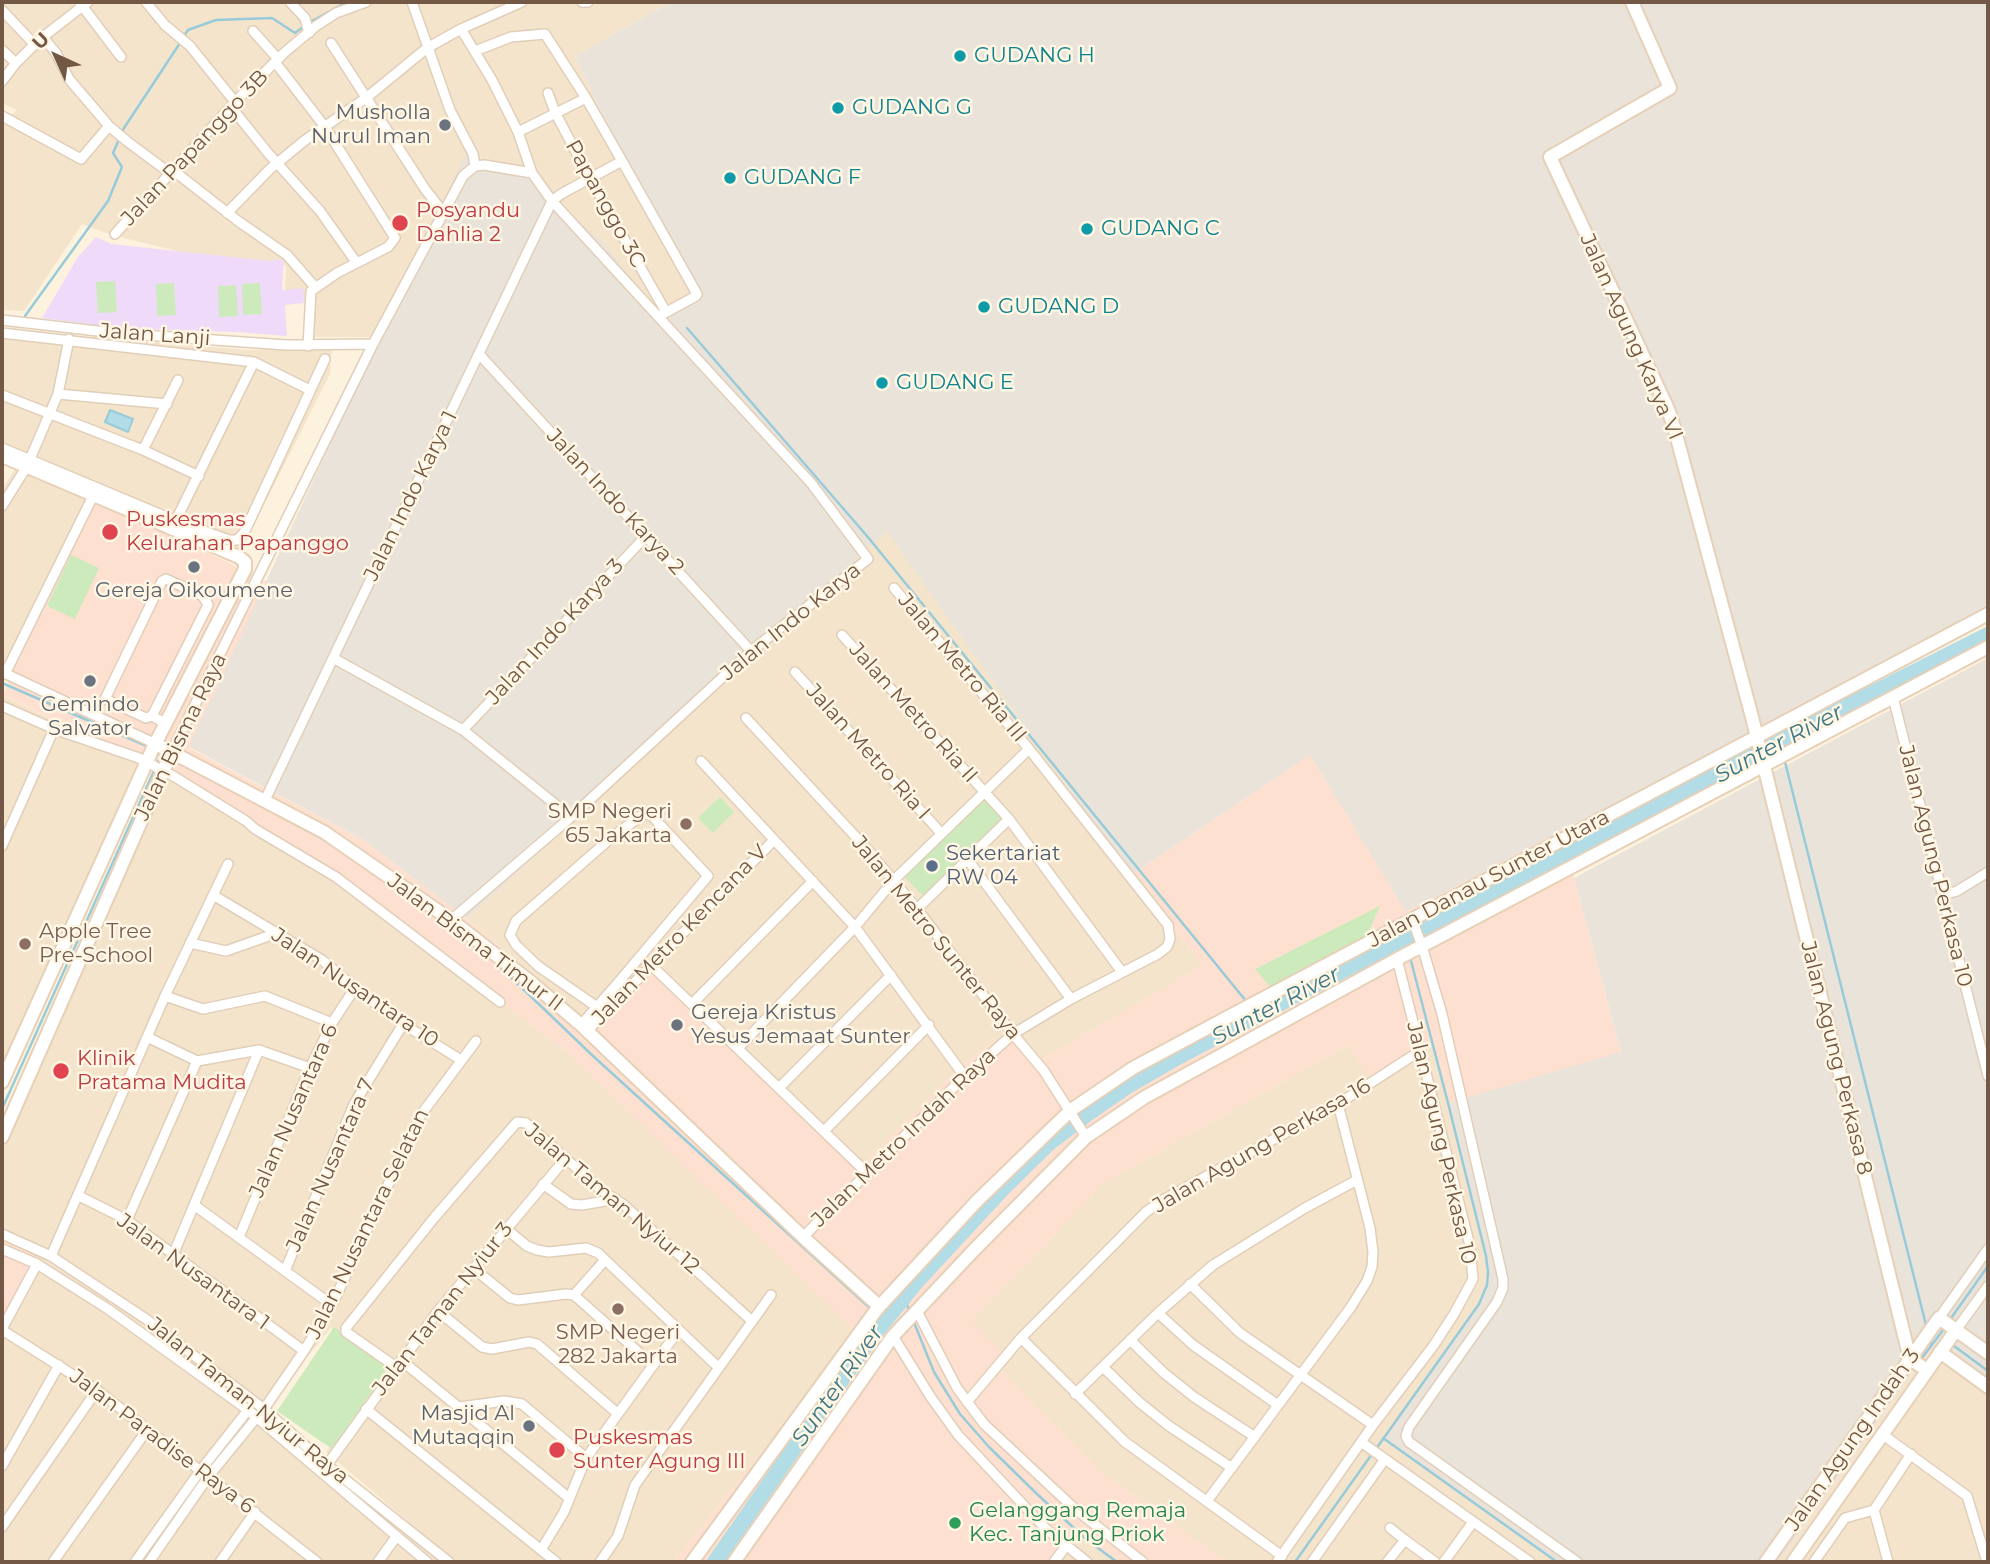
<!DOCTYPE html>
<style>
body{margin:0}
#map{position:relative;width:1990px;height:1564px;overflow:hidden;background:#fdf2dd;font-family:Montserrat,sans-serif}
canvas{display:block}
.frame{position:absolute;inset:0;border:4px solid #735845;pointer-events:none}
.north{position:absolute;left:21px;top:21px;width:70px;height:70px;-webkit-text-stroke:5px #fff6e4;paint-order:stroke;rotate:315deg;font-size:19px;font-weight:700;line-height:28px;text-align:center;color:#735845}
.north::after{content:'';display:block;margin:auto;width:24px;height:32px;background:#735845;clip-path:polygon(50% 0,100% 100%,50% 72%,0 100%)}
</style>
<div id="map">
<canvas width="1990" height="1564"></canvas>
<div class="frame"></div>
<div class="north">U</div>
</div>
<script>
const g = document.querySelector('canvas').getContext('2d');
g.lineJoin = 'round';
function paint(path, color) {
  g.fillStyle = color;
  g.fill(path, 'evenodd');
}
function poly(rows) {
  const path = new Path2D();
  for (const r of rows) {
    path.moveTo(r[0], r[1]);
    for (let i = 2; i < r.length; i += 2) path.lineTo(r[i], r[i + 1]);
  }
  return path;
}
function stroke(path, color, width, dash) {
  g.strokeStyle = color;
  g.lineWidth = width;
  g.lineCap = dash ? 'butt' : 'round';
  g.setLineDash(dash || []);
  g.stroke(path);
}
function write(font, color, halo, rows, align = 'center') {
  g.font = font + ' Montserrat,sans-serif';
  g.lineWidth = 5;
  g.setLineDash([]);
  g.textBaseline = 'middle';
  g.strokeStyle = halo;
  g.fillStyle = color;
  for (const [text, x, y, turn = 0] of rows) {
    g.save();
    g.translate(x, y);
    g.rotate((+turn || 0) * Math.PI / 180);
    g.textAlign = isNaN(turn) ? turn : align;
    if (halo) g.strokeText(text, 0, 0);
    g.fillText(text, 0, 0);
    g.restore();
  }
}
paint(poly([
 [2,2,671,2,575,56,691,298,659,314,381,337,310,337,303,294,285,294,286,266,197,256,112,235,82,224,24,311,2,310,2,121,17,110,2,103],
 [2,329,247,350,332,347,330,374,244,545,237,552,2,452],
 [16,468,94,497,10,680,2,676,2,489],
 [887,530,1130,876,1203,965,1036,1063,1010,1028,954,1073,859,1169,594,1028,467,919],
 [2,695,142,762,2,1078],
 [163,770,329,872,571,1056,858,1333,673,1562,456,1562,326,1452,386,1370,331,1328,264,1409,448,1562,2,1562,2,1138],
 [1432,1039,1486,1256,1487,1285,1479,1304,1384,1438,1557,1562,1225,1562,1099,1469,998,1366,971,1321,1104,1183,1348,1045,1370,1077],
 [1931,1346,1988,1387,1988,1562,1779,1562],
 [1079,1531,1121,1562,1057,1562]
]), '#f5e4cc');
paint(poly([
 [94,497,268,582,189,748,364,840,467,919,594,1028,652,969,858,1169,954,1073,1010,1028,1036,1063,1203,965,1130,876,1310,755,1406,911,1561,830,1621,1053,1448,1103,1432,1039,1370,1078,1348,1045,1104,1183,972,1320,1004,1356,998,1366,1099,1469,1225,1562,1121,1562,1079,1532,1057,1562,673,1562,857,1333,571,1056,329,872,142,762,3,695],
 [2,1231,42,1252,2,1328]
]), '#fee0d0');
paint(poly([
 [671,2,1988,2,1988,608,1761,728,1406,912,1310,755,1130,876,887,531,467,919,364,840,189,747,464,157,518,168,559,207,602,241,659,314,690,298,575,56],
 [1988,658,1988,1387,1931,1346,1779,1562,1557,1562,1383,1438,1479,1304,1487,1285,1486,1256,1448,1103,1621,1052,1574,878]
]), '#eae3da');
paint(poly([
 [96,237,111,244,269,261,284,259,282,290,303,288,304,303,285,305,287,336,235,332,119,328,42,318,78,257]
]), '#efdbf9');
paint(poly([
 [115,281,117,312,98,313,96,282],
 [174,283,176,315,157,316,156,284],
 [260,283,262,314,243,315,242,284],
 [236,285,238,316,219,317,218,286],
 [71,555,99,568,75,619,47,606],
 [983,796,1006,819,924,897,902,874],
 [720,797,734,812,713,833,698,818],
 [1380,906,1366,938,1270,987,1255,969],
 [1400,927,1405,937,1258,1013,1253,1006],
 [334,1327,390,1365,332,1449,277,1411]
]), '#cceabc');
const water = poly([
 [110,410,133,419,128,432,105,422,110,410]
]);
paint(water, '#b2dce6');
stroke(water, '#98cbd9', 2);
stroke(poly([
 [310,22,347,2],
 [183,37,188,30,216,20,272,18,295,33,304,26],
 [25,316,108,201,122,167,113,153,124,128,180,43],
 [687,328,867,536,1246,1001],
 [2,683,149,747],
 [1780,741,1783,752],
 [1784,758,1927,1329],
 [248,799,332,844],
 [1404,938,1407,947],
 [498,965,593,1056,871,1309],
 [1253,1009,1258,1015],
 [2,1109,162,753],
 [904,1297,909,1310],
 [913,1320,934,1372,960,1414,989,1447,1037,1494,1087,1540,1117,1562],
 [1949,1321,1988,1266],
 [1930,1339,1931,1346],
 [1950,1343,1988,1371],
 [1922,1358,1946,1326],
 [1383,1438,1557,1562],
 [1376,1449,1479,1304,1487,1285,1488,1272,1486,1256,1448,1103,1410,957],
 [414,1540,442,1562],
 [1295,1562,1372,1454]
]), '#98cbd9', 2.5);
stroke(poly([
 [715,1562,870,1339,916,1282,1003,1188,1050,1142,1087,1114,1129,1085,1174,1059,1849,705,1988,635]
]), '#b2dce6', 16);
const street = poly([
 [146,2,165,25,190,46,235,102],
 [290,2,305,18,309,33],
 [412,2,450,110,473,154,475,166],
 [582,2,588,2],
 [80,3,121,57],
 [2,10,35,45],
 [253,31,278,59],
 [43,37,56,53,69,79,109,126,128,142,171,174],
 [331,43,425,189,443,212],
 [2,50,16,63,2,81],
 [475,51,511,37,545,34,586,98],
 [275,62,325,127,395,238,388,247,337,273,311,291,308,346],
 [16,63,39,40,88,2],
 [548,93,555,112,590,179,666,312],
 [231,107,268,153,320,211,356,262],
 [2,116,81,159,109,126],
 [622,161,697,294,696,296,663,314],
 [174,171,238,221,287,255,315,287],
 [227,213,270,169,304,141,366,98,427,48,461,29,522,2],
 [115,234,235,102,284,53,316,26,336,13,366,2],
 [2,320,115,333,286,345,373,344],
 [2,333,254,362,310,390],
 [479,354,751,651],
 [58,394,167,404],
 [2,395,143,450,199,476],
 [2,448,176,521,229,540,237,540,244,533,325,359],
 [143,450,178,380],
 [2,506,27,466,58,394,69,339],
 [173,526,254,362],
 [842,635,1009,819,1122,972],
 [333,658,463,730,571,817],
 [2,672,156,744],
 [795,672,941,833],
 [5,674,94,494],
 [1893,697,1988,1076],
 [2,706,54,729,139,758,175,777,246,821,255,829,336,877,500,1002],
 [152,716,208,605,203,596,166,579,162,581,105,699,146,718,152,716,167,724],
 [746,718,867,849,917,909,1013,1034,1044,1071,1086,1137],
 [463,730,647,535],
 [172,751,373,344,463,176,475,166,484,165,532,173],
 [701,761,855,927,965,1077],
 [265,800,552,201,561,194,622,161,586,98,518,132],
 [2,846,54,729],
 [968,860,1071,999],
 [213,895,322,960,355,988,403,1024,461,1060],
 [1943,895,1957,891,1988,872],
 [917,909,1009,819],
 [1412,919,1422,946,1442,1014,1503,1279,1503,1288,1497,1302,1409,1427,1406,1436,1409,1442,1577,1562],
 [451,920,571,817,751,651,868,559,811,483,552,201,532,173,518,132,492,80,461,29],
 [190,943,226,951,277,933],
 [651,965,867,1173],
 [165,996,203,1009,265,996,332,1023],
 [692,1004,813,881],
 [581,1025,617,984,708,876,653,817,645,813,611,838,516,921,510,935,516,945,538,966,597,1007],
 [587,1031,774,840],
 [147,1037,197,1061,259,1050,310,1068],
 [738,1048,855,927,894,880,1029,749],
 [779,1088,891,975],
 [824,1131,929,1025],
 [543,1184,571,1204,582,1205,616,1199],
 [79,1196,127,1220,304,1351],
 [194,1205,332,1305],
 [127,1220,197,1061],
 [505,1228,527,1246,537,1250,549,1252,586,1248,598,1253,719,1368],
 [2,1234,51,1256,146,1319,264,1409,327,1465,449,1562],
 [239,1237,310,1068,332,1023,355,988],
 [803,1237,957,1084,1013,1034,1071,999,1158,954,1167,947,1170,939,1168,925,1029,749,894,588],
 [2,1249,37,1264,108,1309,248,1410,427,1562],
 [173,1255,259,1050],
 [51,1256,165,996,228,864],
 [473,1268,510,1298,518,1300,566,1294,574,1295,653,1365],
 [285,1271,354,1104,403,1024],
 [1190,1284,1240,1333,1373,1425],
 [574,1295,605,1260],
 [438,1311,482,1347,492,1349,529,1342,537,1344,617,1413],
 [917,1311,957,1388,984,1424,1075,1509,1143,1562],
 [1158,1313,1193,1345,1278,1405],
 [1939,1318,1988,1249],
 [2,1329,37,1264],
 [2,1330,97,1390,317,1562],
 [1956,1330,1988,1286],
 [893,1336,930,1396,958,1435,1045,1528,1087,1562],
 [1021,1338,1125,1442,1282,1556],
 [1130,1340,1164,1373,1194,1397,1255,1437],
 [401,1360,569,1498],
 [396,1367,346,1332,346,1328,434,1218,517,1122,526,1123,601,1190,624,1205,752,1321],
 [1103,1367,1139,1402,1169,1426,1232,1468],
 [1075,1394,1158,1313,1213,1265,1305,1208,1357,1180],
 [967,1402,1021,1338,1146,1212,1163,1200,1338,1104,1420,1051],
 [460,1407,504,1401,522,1404,586,1458],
 [264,1409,304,1351,332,1305,420,1116,476,1041],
 [366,1409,556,1562],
 [1882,1434,1967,1496,1987,1562],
 [1361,1442,1530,1562],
 [327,1465,438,1311,566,1158],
 [2,1466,59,1365],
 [1207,1501,1351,1307,1367,1281,1372,1267,1373,1252,1370,1228,1338,1104],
 [1874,1510,1888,1562],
 [2,1527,97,1390],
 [1390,1528,1405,1540],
 [541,1550,564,1512,586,1458,678,1331],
 [53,1562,147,1430],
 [135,1562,200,1471,248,1410],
 [149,1562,208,1477,257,1417],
 [220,1562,255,1512],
 [378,1562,396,1537],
 [600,1562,618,1536,635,1485,771,1295],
 [1054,1562,1066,1546],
 [1277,1562,1373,1425,1434,1345,1454,1314,1473,1279,1470,1246,1397,959],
 [1312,1562,1385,1459],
 [1387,1562,1405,1540,1435,1562],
 [1444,1562,1473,1522],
 [1814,1562,1845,1518,1874,1510,1911,1454]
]);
const secondary = poly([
 [1632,2,1670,88,1550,157,1668,409,1674,427,1752,717,1910,1359,1927,1370],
 [2,456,239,557,245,562,245,569,153,748,2,1082],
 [156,744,324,832,451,920,532,983,581,1025,803,1237,879,1306],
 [2,1137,172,751],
 [1940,1352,1988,1387],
 [692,1562,877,1309,977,1201,1071,1110,1133,1068,1228,1017,1988,614],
 [734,1562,893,1336,975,1249,1086,1137,1145,1097,1401,957,1988,647],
 [1766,1562,1939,1318,1988,1353],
 [1793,1562,1956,1330]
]);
stroke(street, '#e1ceb9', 12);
stroke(secondary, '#e6d0b7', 16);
stroke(street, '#fff', 9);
stroke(secondary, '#fff', 12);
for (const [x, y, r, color] of [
 [960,56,7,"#0f9aa8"],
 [838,108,7,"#0f9aa8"],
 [445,125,7,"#6b7280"],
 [730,178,7,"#0f9aa8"],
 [400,223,9,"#e0444e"],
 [1087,229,7,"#0f9aa8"],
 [984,307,7,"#0f9aa8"],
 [882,383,7,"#0f9aa8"],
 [110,532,9,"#e0444e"],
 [194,567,7,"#6b7280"],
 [90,681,7,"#6b7280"],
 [686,824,7,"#8d6e63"],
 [932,866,7,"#5c6f8a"],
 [25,944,7,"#8d6e63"],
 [677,1025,7,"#6b7280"],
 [61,1071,9,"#e0444e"],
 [618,1309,7,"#8d6e63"],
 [529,1426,7,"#6b7280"],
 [557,1450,9,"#e0444e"],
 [955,1523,7,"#2e9e5b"]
]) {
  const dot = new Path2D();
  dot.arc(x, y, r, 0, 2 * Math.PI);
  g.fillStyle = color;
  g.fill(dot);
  stroke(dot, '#fff6e4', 2.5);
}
write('21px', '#0d838f', '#fff6e4', [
 ["GUDANG H",974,56],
 ["GUDANG G",852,108],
 ["GUDANG F",744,178],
 ["GUDANG C",1101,229],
 ["GUDANG D",998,307],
 ["GUDANG E",896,383]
], 'left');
write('21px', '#5b616d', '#fff6e4', [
 ["Musholla",431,113],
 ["Nurul Iman",431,137],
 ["Gereja Oikoumene",194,591,"center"],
 ["Gemindo",90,705,"center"],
 ["Salvator",90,729,"center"],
 ["Gereja Kristus",691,1013,"left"],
 ["Yesus Jemaat Sunter",691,1037,"left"],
 ["Masjid Al",515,1414],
 ["Mutaqqin",515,1438]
], 'right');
write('21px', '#735845', '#fff6e4', [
 ["Jalan Papanggo 3B",195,148,-47],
 ["Papanggo 3C",605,204,61],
 ["Jalan Lanji",155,335,4],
 ["Jalan Agung Karya VI",1631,337,66],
 ["Jalan Indo Karya 1",411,496,-64],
 ["Jalan Indo Karya 2",615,502,47],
 ["Jalan Indo Karya",791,622,-39],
 ["Jalan Indo Karya 3",555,632,-47],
 ["Jalan Metro Ria III",962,668,50],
 ["Jalan Metro Ria II",913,713,48],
 ["Jalan Bisma Raya",181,737,-64],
 ["Jalan Metro Ria I",868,752,48],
 ["Jalan Agung Perkasa 10",1935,866,76],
 ["Jalan Danau Sunter Utara",1489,879,-28],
 ["Jalan Metro Kencana V",680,935,-46],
 ["Jalan Metro Sunter Raya",936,938,51],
 ["Jalan Bisma Timur II",475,943,37],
 ["Jalan Nusantara 10",355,988,34],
 ["Jalan Agung Perkasa 8",1836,1058,76],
 ["Jalan Nusantara 6",294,1111,-66],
 ["Jalan Metro Indah Raya",904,1138,-44],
 ["Jalan Agung Perkasa 10",1441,1143,77],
 ["Jalan Agung Perkasa 16",1262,1146,-30],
 ["Jalan Nusantara 7",331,1165,-66],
 ["Jalan Taman Nyiur 12",612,1199,40],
 ["Jalan Nusantara Selatan",368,1224,-64],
 ["Jalan Nusantara 1",193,1272,36],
 ["Jalan Taman Nyiur 3",443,1309,-52],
 ["Jalan Taman Nyiur Raya",248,1401,39],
 ["Jalan Agung Indah 3",1853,1440,-55],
 ["Jalan Paradise Raya 6",162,1442,37]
]);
write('21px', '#be3a42', '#fff6e4', [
 ["Posyandu",416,211],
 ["Dahlia 2",416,235],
 ["Puskesmas",126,520],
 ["Kelurahan Papanggo",126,544],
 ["Klinik",77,1059],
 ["Pratama Mudita",77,1083],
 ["Puskesmas",573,1438],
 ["Sunter Agung III",573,1462]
], 'left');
write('21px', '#785e54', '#fff6e4', [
 ["SMP Negeri",672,812],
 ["65 Jakarta",672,836],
 ["Apple Tree",39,932,"left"],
 ["Pre-School",39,956,"left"],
 ["SMP Negeri",618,1333,"center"],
 ["282 Jakarta",618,1357,"center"]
], 'right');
write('21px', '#4e5e75', '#fff6e4', [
 ["Sekertariat",946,854],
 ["RW 04",946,878]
], 'left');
write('21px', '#27864d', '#fff6e4', [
 ["Gelanggang Remaja",969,1511],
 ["Kec. Tanjung Priok",969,1535]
], 'left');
write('italic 23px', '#3e7888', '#fff6e4', [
 ["Sunter River",1779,744,-28],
 ["Sunter River",1276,1006,-28],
 ["Sunter River",838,1386,-55]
]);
</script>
